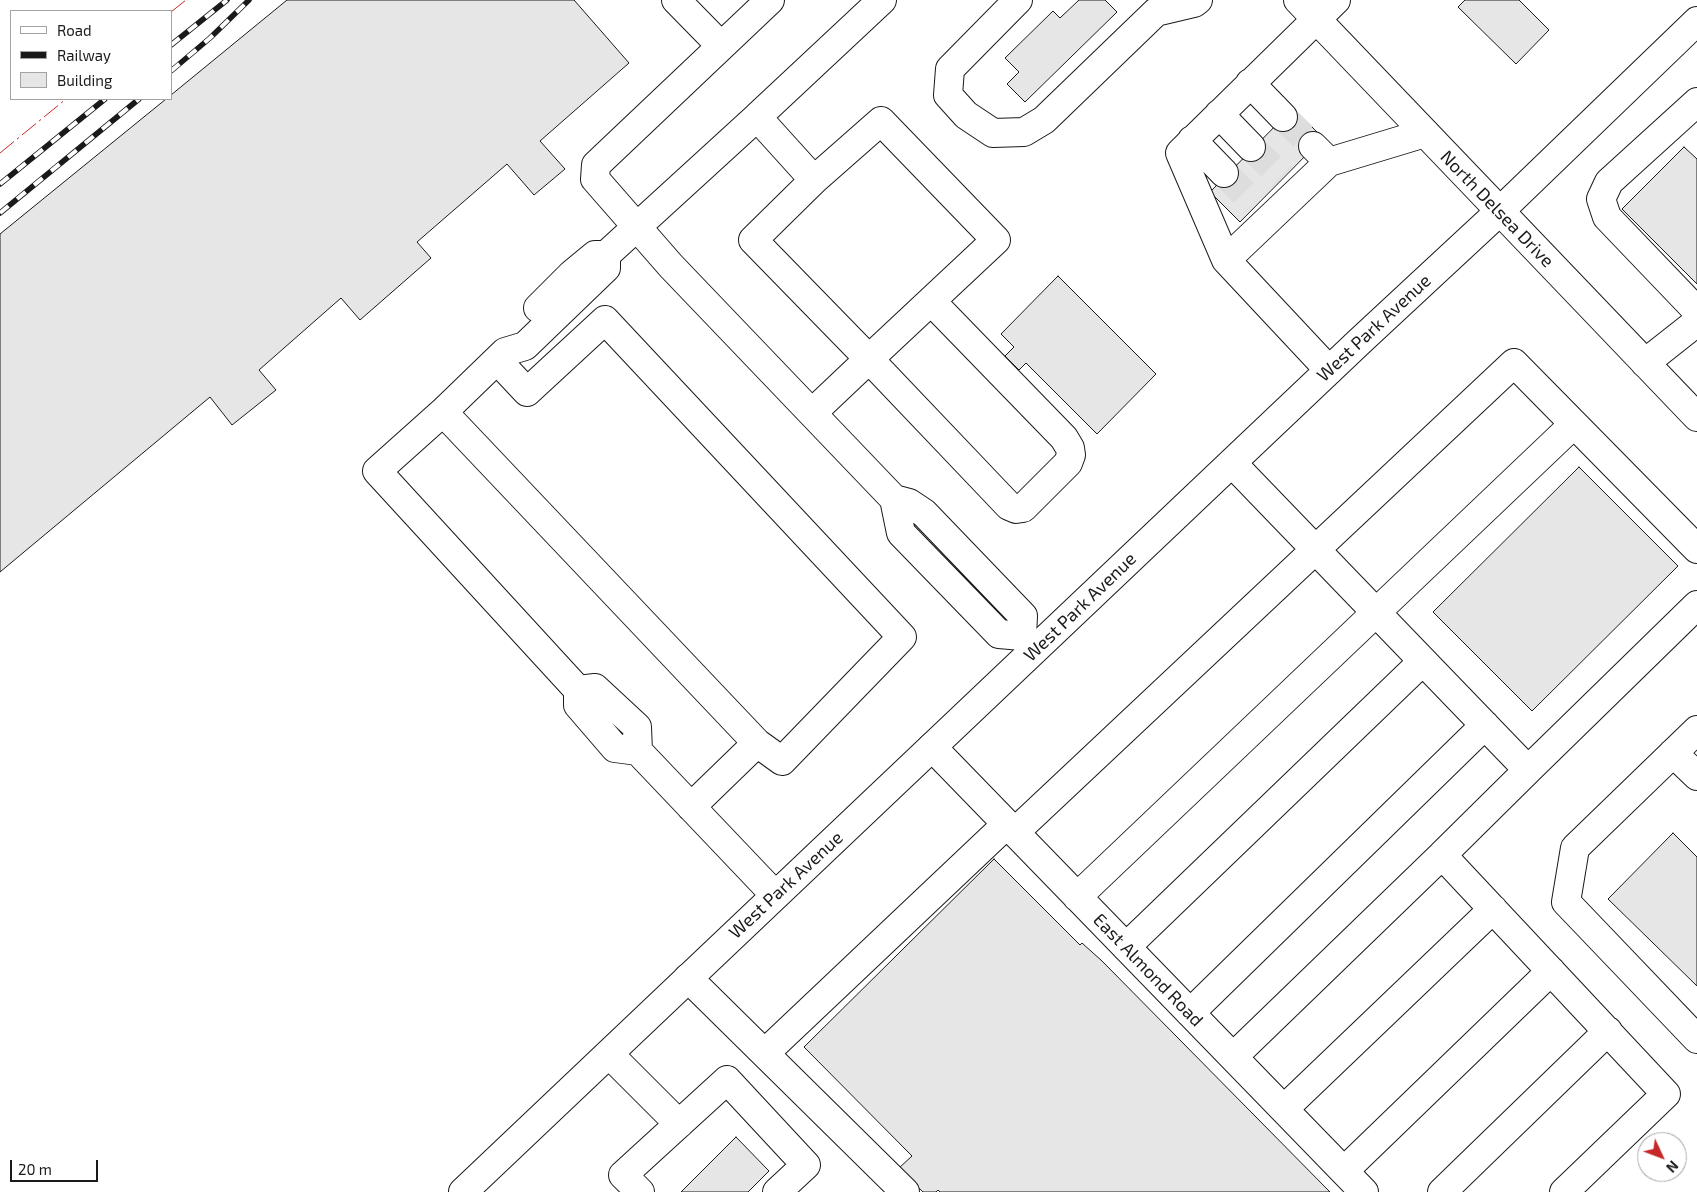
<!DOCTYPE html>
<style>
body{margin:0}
#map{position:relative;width:1697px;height:1192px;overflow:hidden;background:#fff;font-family:"Exo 2",sans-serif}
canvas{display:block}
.legend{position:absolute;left:10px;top:10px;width:162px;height:90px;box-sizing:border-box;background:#fff;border:1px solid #a3a3a3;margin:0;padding:6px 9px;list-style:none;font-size:15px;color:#1a1a1a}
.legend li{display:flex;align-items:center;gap:10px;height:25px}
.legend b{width:25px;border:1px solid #a3a3a3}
.north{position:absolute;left:1637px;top:1132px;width:50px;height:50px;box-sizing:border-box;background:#fff;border:1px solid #a3a3a3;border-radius:50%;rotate:133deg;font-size:14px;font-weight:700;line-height:20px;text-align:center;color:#1a1a1a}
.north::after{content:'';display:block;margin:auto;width:18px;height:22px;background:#c62828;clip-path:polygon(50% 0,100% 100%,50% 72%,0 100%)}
.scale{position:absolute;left:10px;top:1160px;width:88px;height:22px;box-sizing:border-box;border:2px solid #1a1a1a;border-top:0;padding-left:6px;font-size:15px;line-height:18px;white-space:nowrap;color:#1a1a1a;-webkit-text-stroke:4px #fff;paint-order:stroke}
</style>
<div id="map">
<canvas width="1697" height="1192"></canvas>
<ul class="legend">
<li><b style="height:6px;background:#fff"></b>Road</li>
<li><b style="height:6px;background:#1a1a1a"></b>Railway</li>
<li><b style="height:14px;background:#e6e6e6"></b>Building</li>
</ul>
<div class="north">N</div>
<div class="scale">20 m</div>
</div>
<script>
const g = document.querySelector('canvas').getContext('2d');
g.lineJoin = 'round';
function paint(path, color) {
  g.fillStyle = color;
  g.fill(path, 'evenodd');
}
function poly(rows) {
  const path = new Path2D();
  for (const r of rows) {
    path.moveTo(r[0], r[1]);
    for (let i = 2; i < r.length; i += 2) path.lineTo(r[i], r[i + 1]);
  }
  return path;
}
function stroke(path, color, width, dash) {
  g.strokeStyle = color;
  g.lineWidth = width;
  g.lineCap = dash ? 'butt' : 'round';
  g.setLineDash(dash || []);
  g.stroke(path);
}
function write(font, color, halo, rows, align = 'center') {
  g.font = font + ' "Exo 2",sans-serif';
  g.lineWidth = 4;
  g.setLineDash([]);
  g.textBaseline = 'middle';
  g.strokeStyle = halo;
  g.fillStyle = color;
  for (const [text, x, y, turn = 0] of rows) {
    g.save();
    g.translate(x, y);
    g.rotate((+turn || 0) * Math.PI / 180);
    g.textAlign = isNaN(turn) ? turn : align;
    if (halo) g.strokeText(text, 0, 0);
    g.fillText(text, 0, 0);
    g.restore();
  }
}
const building = poly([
 [287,0,574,0,629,63,540,141,565,169,534,195,507,164,417,242,431,258,360,320,341,298,259,370,276,390,232,425,210,397,0,572,0,234,166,99,171,99,171,95,287,0],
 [1079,0,1105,0,1117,12,1025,102,1007,84,1019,72,1005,58,1053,11,1060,18,1079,0],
 [1465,0,1519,0,1549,30,1516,64,1458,7,1465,0],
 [1293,108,1323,138,1240,222,1210,192,1293,108],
 [1684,147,1697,159,1697,284,1622,209,1684,147],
 [1058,276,1156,374,1097,434,1026,363,1019,370,1005,356,1014,347,1001,334,1058,276],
 [1579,467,1678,566,1532,711,1433,612,1579,467],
 [1673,833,1697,857,1697,986,1608,899,1673,833],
 [994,859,1080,945,1082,943,1102,961,1330,1192,940,1192,938,1190,936,1192,923,1192,899,1168,912,1156,804,1047,994,859],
 [736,1137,769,1171,748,1192,681,1192,736,1137]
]);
paint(building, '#e6e6e6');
stroke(building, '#1a1a1a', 1);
stroke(poly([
 [1283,117,1313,146],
 [1251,147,1282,177],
 [1224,173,1254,203]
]), '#ddd', 28, [28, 14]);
const minor = poly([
 [676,0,721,46],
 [770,0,596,165,595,179,671,266,894,499,901,533,999,634,1022,636],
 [1018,0,950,69,948,95,966,115,993,133,1024,132,1044,120,1156,12,1194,3,1198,0],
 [1250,83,1283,117],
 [1697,102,1609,182,1601,199,1607,217,1697,311],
 [1219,114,1251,147],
 [1192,140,1224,173],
 [1313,146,1329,162],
 [814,180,757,117,882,0],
 [1500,211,1697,21],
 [606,255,606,268,525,346,505,352,443,412,377,471,578,690,578,705,615,748,638,751,775,895],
 [1226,260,1329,162,1425,133],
 [538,308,572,274,595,255,606,255,757,117],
 [497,360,527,392,605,320,902,637,782,761,757,743,691,807],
 [1645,363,1697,322],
 [1329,370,1226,260,1180,153,1336,0],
 [443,412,757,743],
 [812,413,869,359,996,240,881,121,814,180,753,240,869,359,1009,506,1016,509,1023,508,1068,463,1071,455,1070,448,1064,438,931,301],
 [1232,463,1528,770,1697,605],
 [894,499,909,503,924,513,1023,616,1022,636,1033,650],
 [578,690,595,688,637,727,638,751],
 [1697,730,1575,848,1566,902,1697,1039],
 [932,747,1364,1192],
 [1673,753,1697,776],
 [1528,770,1442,855,1666,1094,1564,1192],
 [1015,832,1514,363,1697,549],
 [1077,897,1574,424],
 [1126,947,1423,661],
 [688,978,905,1192],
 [1190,1013,1485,725],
 [765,1053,1007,824],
 [609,1054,679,1124],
 [1233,1057,1442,855],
 [1284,1109,1493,909],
 [1344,1171,1551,971],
 [640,1192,623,1175,727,1080,806,1165,777,1192],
 [1442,1192,1608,1031]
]);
const major = poly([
 [1298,0,1697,417],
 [463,1192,1359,342,1500,211]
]);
stroke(minor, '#1a1a1a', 30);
stroke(major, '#1a1a1a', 30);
stroke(minor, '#fff', 28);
stroke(major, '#fff', 28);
const rail = poly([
 [171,45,227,0],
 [171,71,210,38,249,0],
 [0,184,105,99],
 [0,213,139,99]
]);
stroke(rail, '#1a1a1a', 5.5);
stroke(rail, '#fff', 4, [11]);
stroke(poly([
 [171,12,186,0],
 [0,153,66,99]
]), '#c62828', 1, [18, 4, 2.5, 4]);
write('18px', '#1a1a1a', '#fff', [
 ["North Delsea Drive",1497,209,46],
 ["West Park Avenue",1374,328,-43],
 ["West Park Avenue",1080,607,-44],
 ["West Park Avenue",786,885,-43],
 ["East Almond Road",1148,970,46]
]);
</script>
